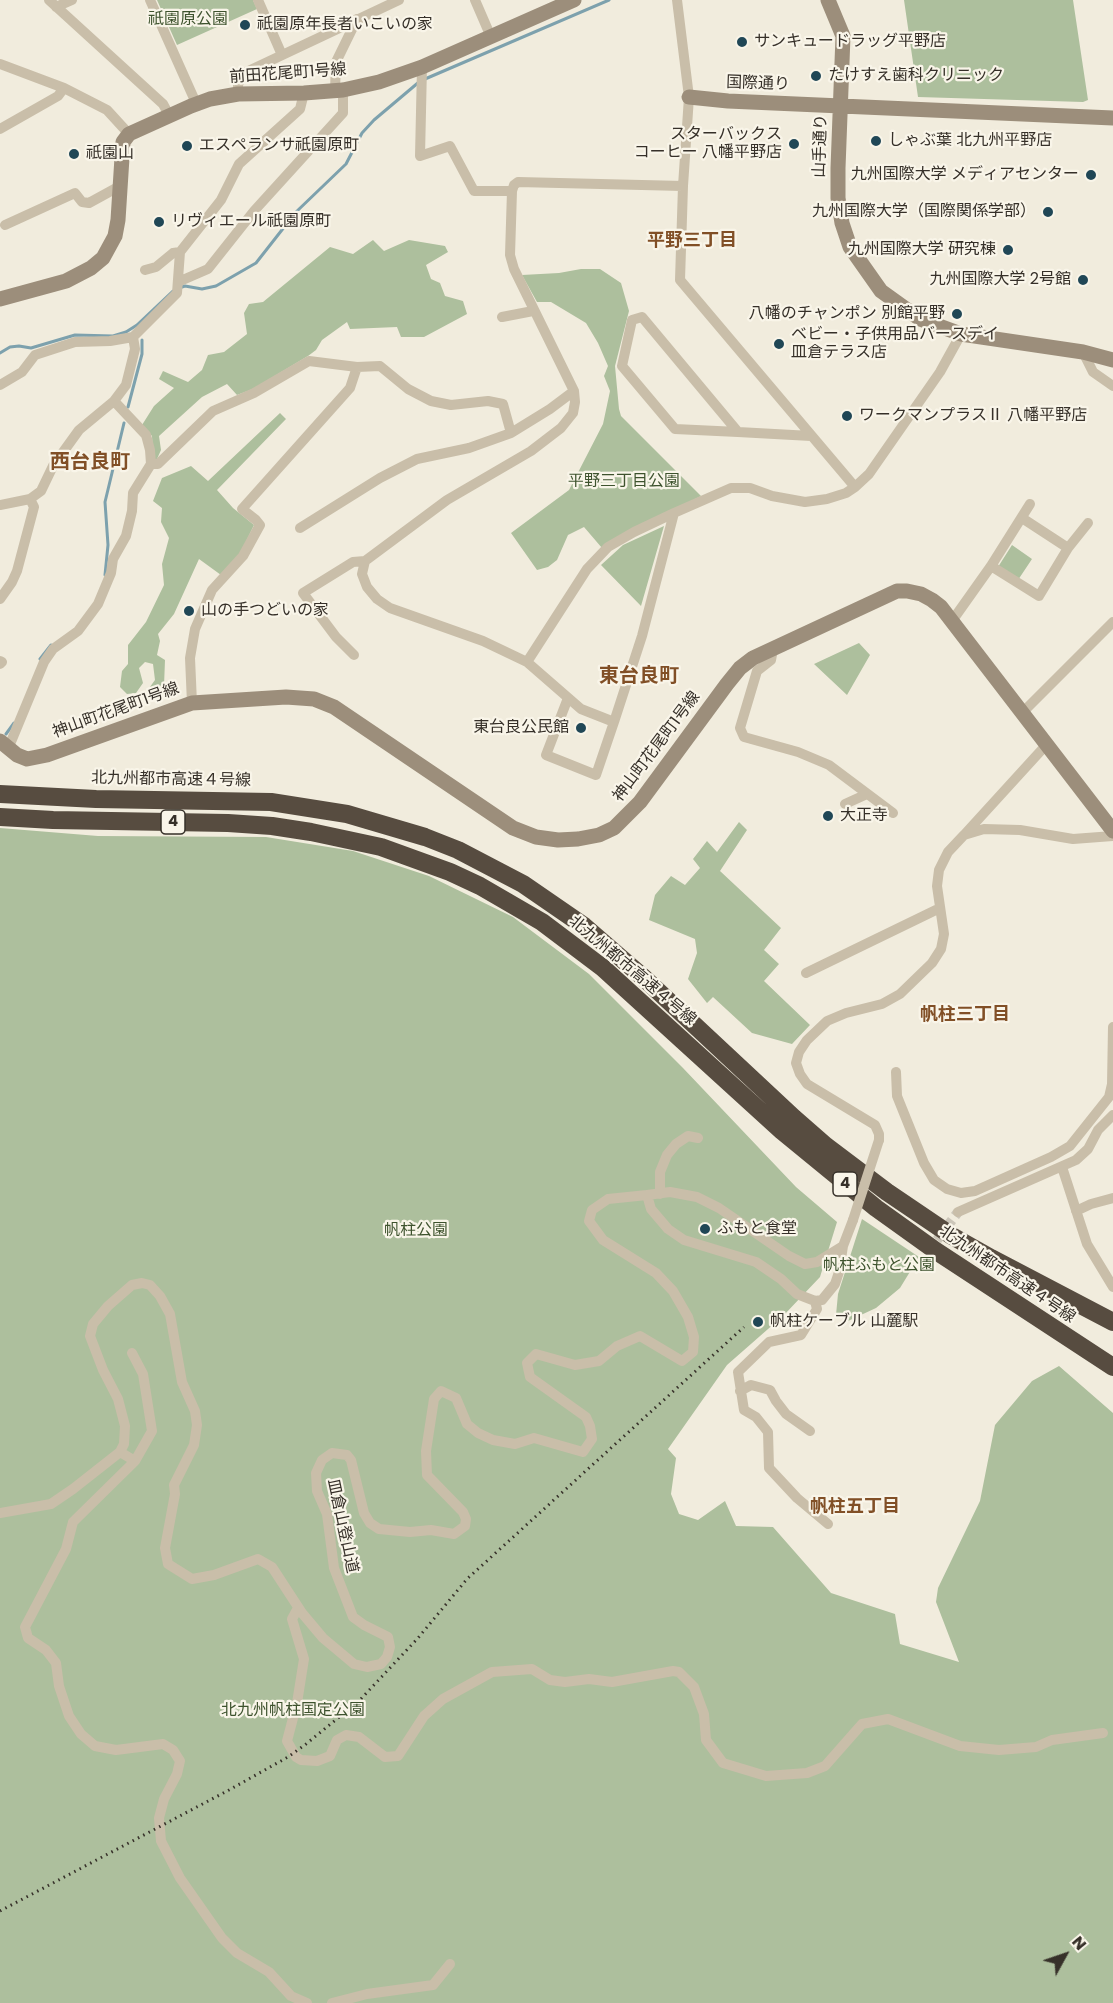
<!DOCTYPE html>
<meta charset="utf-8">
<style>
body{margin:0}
#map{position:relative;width:1113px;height:2003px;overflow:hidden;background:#f1ecdd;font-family:Poppins,sans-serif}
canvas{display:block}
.north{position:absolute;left:1035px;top:1925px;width:60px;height:60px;-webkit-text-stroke:4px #f9f5e9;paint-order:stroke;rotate:50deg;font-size:16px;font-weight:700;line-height:24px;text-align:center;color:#363029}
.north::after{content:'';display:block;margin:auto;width:21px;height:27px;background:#363029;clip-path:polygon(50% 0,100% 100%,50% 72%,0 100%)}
</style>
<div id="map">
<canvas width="1113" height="2003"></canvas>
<div class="north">N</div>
</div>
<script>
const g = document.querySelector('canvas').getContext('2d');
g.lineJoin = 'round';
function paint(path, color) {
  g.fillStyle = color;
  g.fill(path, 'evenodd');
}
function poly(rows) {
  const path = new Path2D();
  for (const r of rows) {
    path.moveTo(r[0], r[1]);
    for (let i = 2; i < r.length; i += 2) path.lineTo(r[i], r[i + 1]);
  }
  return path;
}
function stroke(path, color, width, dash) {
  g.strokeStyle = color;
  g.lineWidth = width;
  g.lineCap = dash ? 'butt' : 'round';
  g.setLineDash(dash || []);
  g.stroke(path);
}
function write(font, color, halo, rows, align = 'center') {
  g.font = font + ' Poppins,"Noto Sans JP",sans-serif';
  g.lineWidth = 4.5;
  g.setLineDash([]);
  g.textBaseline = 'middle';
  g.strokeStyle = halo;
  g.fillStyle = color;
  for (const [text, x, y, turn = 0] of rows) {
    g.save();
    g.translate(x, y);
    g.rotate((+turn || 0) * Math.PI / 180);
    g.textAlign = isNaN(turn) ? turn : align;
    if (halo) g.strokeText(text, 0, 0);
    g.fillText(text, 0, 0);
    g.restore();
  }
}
paint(poly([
 [157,0,253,0,257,9,177,45],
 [904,0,1073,0,1088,100,1083,102,918,97],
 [373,240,384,251,409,240,445,246,448,252,426,265,431,279,440,283,445,296,463,301,467,314,424,337,401,337,397,327,350,329,347,322,322,340,316,350,308,356,253,389,237,395,227,384,202,397,159,436,161,450,157,459,153,460,152,436,142,425,154,406,174,388,159,379,163,371,188,382,202,370,208,355,224,352,247,334,244,313,249,304,263,302,330,247,353,254],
 [581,269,600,269,621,283,629,311,615,366,619,409,621,416,701,496,602,548,584,527,568,535,557,560,548,567,537,570,511,533,569,490,603,424,610,391,604,376,608,366,598,343,586,323,551,302,537,302,522,275,559,273],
 [280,413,286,419,217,490,233,508,254,525,239,556,221,575,199,559,174,614,158,634,160,641,157,655,165,660,164,686,160,694,154,698,147,691,155,680,153,664,145,662,139,668,143,683,136,693,127,694,120,687,122,671,128,664,128,645,146,622,164,585,162,564,169,538,161,522,162,508,153,501,162,478,191,466,208,481],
 [664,526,641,606,601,565,623,545],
 [1012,545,1032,559,1018,580,998,567],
 [859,643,870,655,847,695,814,664],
 [739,822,747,830,720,871,781,928,764,950,779,964,764,981,810,1025,792,1044,752,1033,713,997,707,1003,688,979,697,953,695,939,649,920,655,895,671,876,685,885,700,868,693,859,707,841,717,852],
 [0,828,98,836,266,837,353,851,429,876,513,917,589,974,683,1068,796,1187,837,1222,820,1277,784,1315,727,1365,668,1449,676,1458,671,1494,679,1514,698,1520,725,1501,736,1526,773,1527,831,1593,895,1614,900,1644,959,1662,936,1602,938,1588,980,1501,995,1425,1032,1381,1059,1366,1113,1413,1113,2003,0,2003],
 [862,1219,919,1257,900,1288,876,1308,848,1321,836,1315,838,1294]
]), '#adbf9d');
stroke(poly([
 [425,79,609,0],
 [179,288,185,286,202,289,216,286,256,263,296,212,346,164,362,133,374,120,419,82],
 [0,353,10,347,19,346,31,348,75,335,113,336,126,332,137,325,173,291],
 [128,407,142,354,142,340],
 [105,575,108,545,105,502,124,423],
 [40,659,51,645],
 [6,734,14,723]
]), '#7da1ad', 3);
stroke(poly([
 [928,1252,958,1212]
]), '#ccc6b9', 10, [10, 5]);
stroke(poly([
 [49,0,163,104,169,115],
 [150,0,196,103],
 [258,0,282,55],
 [475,0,491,37],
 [677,0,689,97,683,186,518,182,514,185,512,191,510,255,514,269,574,391,575,402,573,413,561,428,531,451,447,500,365,561,362,574,367,587,377,599,390,608,483,641,527,662,581,709,614,722,642,636,674,513,731,488,750,488,772,496,805,502,827,499,846,493,855,487,869,474,940,372,961,334],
 [56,7,72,0],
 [0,64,64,88,107,110,129,134],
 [422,67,420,156,450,146,474,191,512,191],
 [335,91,336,62,357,19],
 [238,94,238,85,242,74,399,0],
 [0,129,58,96,64,88],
 [683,186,680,280,855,487],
 [5,225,75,193,82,202,89,203,120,186],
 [145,270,156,267,173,253,180,252,221,200,239,164,300,109,304,93],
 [178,282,208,269,254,211,343,113,343,90],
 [502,317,533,311],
 [1083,352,1093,372,1113,386],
 [0,385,22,372,35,355,75,342,110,341,133,337,177,293,180,252],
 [738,432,675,429,622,366,632,320,642,317,738,432,811,436],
 [151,464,158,464,213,411,254,393,309,361,357,367,380,366,408,389,431,401,451,405,488,401,503,404,511,433],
 [0,505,30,499,41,491,53,466,79,430,114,401,126,385,135,349,133,337],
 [1022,518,1068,548],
 [300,528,380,478,417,459,469,448,511,433,550,409,574,391],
 [991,566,1039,596,1068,548,1088,523],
 [0,599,12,582,17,571,34,507,30,499],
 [952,621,991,566,1030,504],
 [773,649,771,660,757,671,740,728,744,737,798,752,829,765,893,813],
 [354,655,336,637,303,593,353,562,365,561],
 [0,661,2,662,0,664],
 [527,662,587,569,608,547,634,532,674,513],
 [568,698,546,755,596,775,614,722],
 [192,703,190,658,195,629,212,590,243,556,260,525,256,520,242,509,350,388,357,367],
 [1023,712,1113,622],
 [8,749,44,662,53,649,78,631,98,604,111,573,113,559,126,536,132,511,133,493,151,464,150,450,146,435,114,401],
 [845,804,867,794],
 [964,835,1047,744],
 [806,973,940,908],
 [896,1072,897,1096,924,1163,934,1180,947,1189,961,1193,975,1191,1051,1157,1070,1146,1109,1097,1112,1084,1113,1027],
 [879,1140,879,1134,875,1125,807,1084,800,1074,796,1063,799,1052,807,1040,827,1021,846,1013,882,1004,900,994,932,963,941,949,944,934,937,886,939,870,948,852,964,835,984,829,1020,830,1073,839,1113,836],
 [1062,1167,1087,1244,1113,1287],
 [660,1194,660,1172,667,1155,676,1144,688,1136,698,1138],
 [647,1195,670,1192,697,1197,719,1208,789,1256,805,1264,817,1262,843,1246,853,1220],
 [1076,1211,1091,1204,1113,1198],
 [958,1212,1076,1160,1088,1149,1098,1130,1113,1115],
 [815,1301,817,1309,801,1335,769,1342,738,1372,744,1410,756,1417,768,1432,769,1468,797,1498,828,1524],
 [740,1391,751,1385,770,1390,776,1401,786,1414,810,1431],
 [120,1452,135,1461,152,1431,143,1374,132,1353],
 [135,1461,73,1522,66,1549,25,1627,28,1638,46,1650,56,1663,59,1686,69,1716,81,1734,95,1746,116,1750,163,1744,173,1750,180,1761,177,1774,164,1799,159,1818,161,1841,180,1878,222,1938,237,1953,269,1972,291,1996,307,2003],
 [0,1513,51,1504,73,1489,120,1452,124,1444,125,1426,118,1399,103,1370,90,1336,93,1324,108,1306,132,1285,142,1283,150,1285,160,1296,170,1314,182,1382,195,1411,197,1425,194,1445,174,1485,175,1494,165,1548,168,1564,192,1579,214,1575,258,1559,272,1567,302,1613,323,1638,354,1664,367,1667,381,1664,387,1657,390,1647,388,1637,364,1625,353,1617,334,1568,327,1514,317,1491,316,1473,322,1460,332,1453,347,1455,351,1460,364,1513,370,1523,379,1529,410,1532,431,1530,454,1534,465,1526,466,1519,463,1512,427,1475,426,1451,434,1399,441,1391,456,1398,467,1424,478,1433,493,1440,515,1444,534,1438,583,1452,592,1439,590,1426,586,1417,530,1377,527,1363,536,1354,575,1365,599,1361,617,1346,640,1336,682,1361,693,1352,694,1337,688,1317,673,1291,656,1273,603,1240,589,1221,592,1210,608,1199,647,1195,651,1209,668,1229,684,1240,756,1262,781,1279,797,1294,815,1301,822,1300,835,1284,839,1272,843,1246],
 [298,1608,292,1619,304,1659,297,1703,287,1741,296,1757,301,1760,317,1761,330,1756,337,1740,346,1735,359,1737,385,1757,398,1756,424,1716,443,1699,492,1672,532,1669,550,1680,565,1682,589,1679,612,1682,673,1671,679,1672,694,1687,704,1714,706,1740,723,1763,766,1776,807,1773,825,1766,862,1724,888,1719,960,1746,999,1750,1036,1747,1052,1740,1103,1733],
 [332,2003,367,1994,433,1985,450,1964]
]), '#c9bea9', 10);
stroke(poly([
 [828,0,843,36,838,168,838,198,842,223,850,247,881,291,920,319,961,334,1083,352,1113,360],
 [689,97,728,101,1113,118],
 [0,299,66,281,91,268,103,258,115,236,118,220,123,142,129,134,191,106,210,99,238,94,304,93,343,90,379,82,422,67,574,0],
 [0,741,17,755,27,759,47,755,192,703,286,697,314,699,334,707,513,828,536,837,558,840,578,839,599,835,614,828,640,802,727,684,740,668,753,658,897,591,907,591,921,594,932,600,941,607,1113,831]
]), '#9c8e7b', 15);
stroke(poly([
 [0,794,96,799,271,802,347,814,425,837,458,850,523,884,584,926,644,978,794,1118,826,1146,887,1192,952,1236,991,1258,1113,1322],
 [0,817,53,820,228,823,272,826,311,832,381,847,450,872,480,886,542,922,603,968,782,1131,876,1208,936,1251,1113,1367]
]), '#574c40', 18);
stroke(poly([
 [0,1911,229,1790,288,1757,306,1744,359,1701,418,1638,467,1579,744,1327]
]), '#363029', 3, [1.5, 4.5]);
stroke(poly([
 [853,1220,879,1140]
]), '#c9bea9', 10);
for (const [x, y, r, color] of [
 [245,25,6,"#204756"],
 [742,42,6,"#204756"],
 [816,76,6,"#204756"],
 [876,141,6,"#204756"],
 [794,144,6,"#204756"],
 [187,146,6,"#204756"],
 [74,154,6,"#204756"],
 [1091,175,6,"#204756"],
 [1048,212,6,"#204756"],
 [159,222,6,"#204756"],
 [1008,250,6,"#204756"],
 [1083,280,6,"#204756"],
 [957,314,6,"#204756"],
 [779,344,6,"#204756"],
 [847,416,6,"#204756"],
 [189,611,6,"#204756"],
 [581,728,6,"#204756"],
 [828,816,6,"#204756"],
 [705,1229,6,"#204756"],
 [758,1322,6,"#204756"]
]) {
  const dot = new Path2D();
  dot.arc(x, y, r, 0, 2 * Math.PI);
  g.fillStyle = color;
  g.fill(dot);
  stroke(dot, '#f9f5e9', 2);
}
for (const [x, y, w] of [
 [173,822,24],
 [845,1184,24]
]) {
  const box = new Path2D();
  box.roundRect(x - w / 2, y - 12, w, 24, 4.5);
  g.fillStyle = '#f9f5e9';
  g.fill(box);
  stroke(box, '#363029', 1.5);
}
write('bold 15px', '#363029', null, [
 ["4",173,822],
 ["4",845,1184]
]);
write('16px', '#3e532e', '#f9f5e9', [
 ["祇園原公園",188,20],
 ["平野三丁目公園",624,482],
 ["帆柱公園",416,1231],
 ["帆柱ふもと公園",879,1266],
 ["北九州帆柱国定公園",293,1711]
]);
write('16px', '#363029', '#f9f5e9', [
 ["祇園原年長者いこいの家",257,25],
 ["サンキュードラッグ平野店",754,42],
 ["たけすえ歯科クリニック",828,76],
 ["スターバックス",782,135,"right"],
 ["コーヒー 八幡平野店",782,153,"right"],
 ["しゃぶ葉 北九州平野店",888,141],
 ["エスペランサ祇園原町",199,146],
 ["祇園山",86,154],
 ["九州国際大学 メディアセンター",1079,175,"right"],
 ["九州国際大学（国際関係学部）",1036,212,"right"],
 ["リヴィエール祇園原町",171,222],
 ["九州国際大学 研究棟",996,250,"right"],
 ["九州国際大学 2号館",1071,280,"right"],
 ["八幡のチャンポン 別館平野",945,314,"right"],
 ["ベビー・子供用品バースデイ",791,335],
 ["皿倉テラス店",791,353],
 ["ワークマンプラスⅡ 八幡平野店",859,416],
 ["山の手つどいの家",201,611],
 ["東台良公民館",569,728,"right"],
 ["大正寺",840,816],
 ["ふもと食堂",717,1229],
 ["帆柱ケーブル 山麓駅",770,1322]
], 'left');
write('16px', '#363029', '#f9f5e9', [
 ["前田花尾町1号線",288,74,-4],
 ["国際通り",758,84,2],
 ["山手通り",821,146,-88],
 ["神山町花尾町1号線",116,711,-20],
 ["神山町花尾町1号線",657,747,-53],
 ["北九州都市高速４号線",171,780,1],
 ["北九州都市高速４号線",632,971,40],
 ["北九州都市高速４号線",1007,1275,34],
 ["皿倉山登山道",342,1526,78]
]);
write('bold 18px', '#814f26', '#f9f5e9', [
 ["平野三丁目",692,241],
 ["帆柱三丁目",965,1015],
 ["帆柱五丁目",855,1507]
]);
write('bold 20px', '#814f26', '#f9f5e9', [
 ["西台良町",90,463],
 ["東台良町",639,677]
]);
</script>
